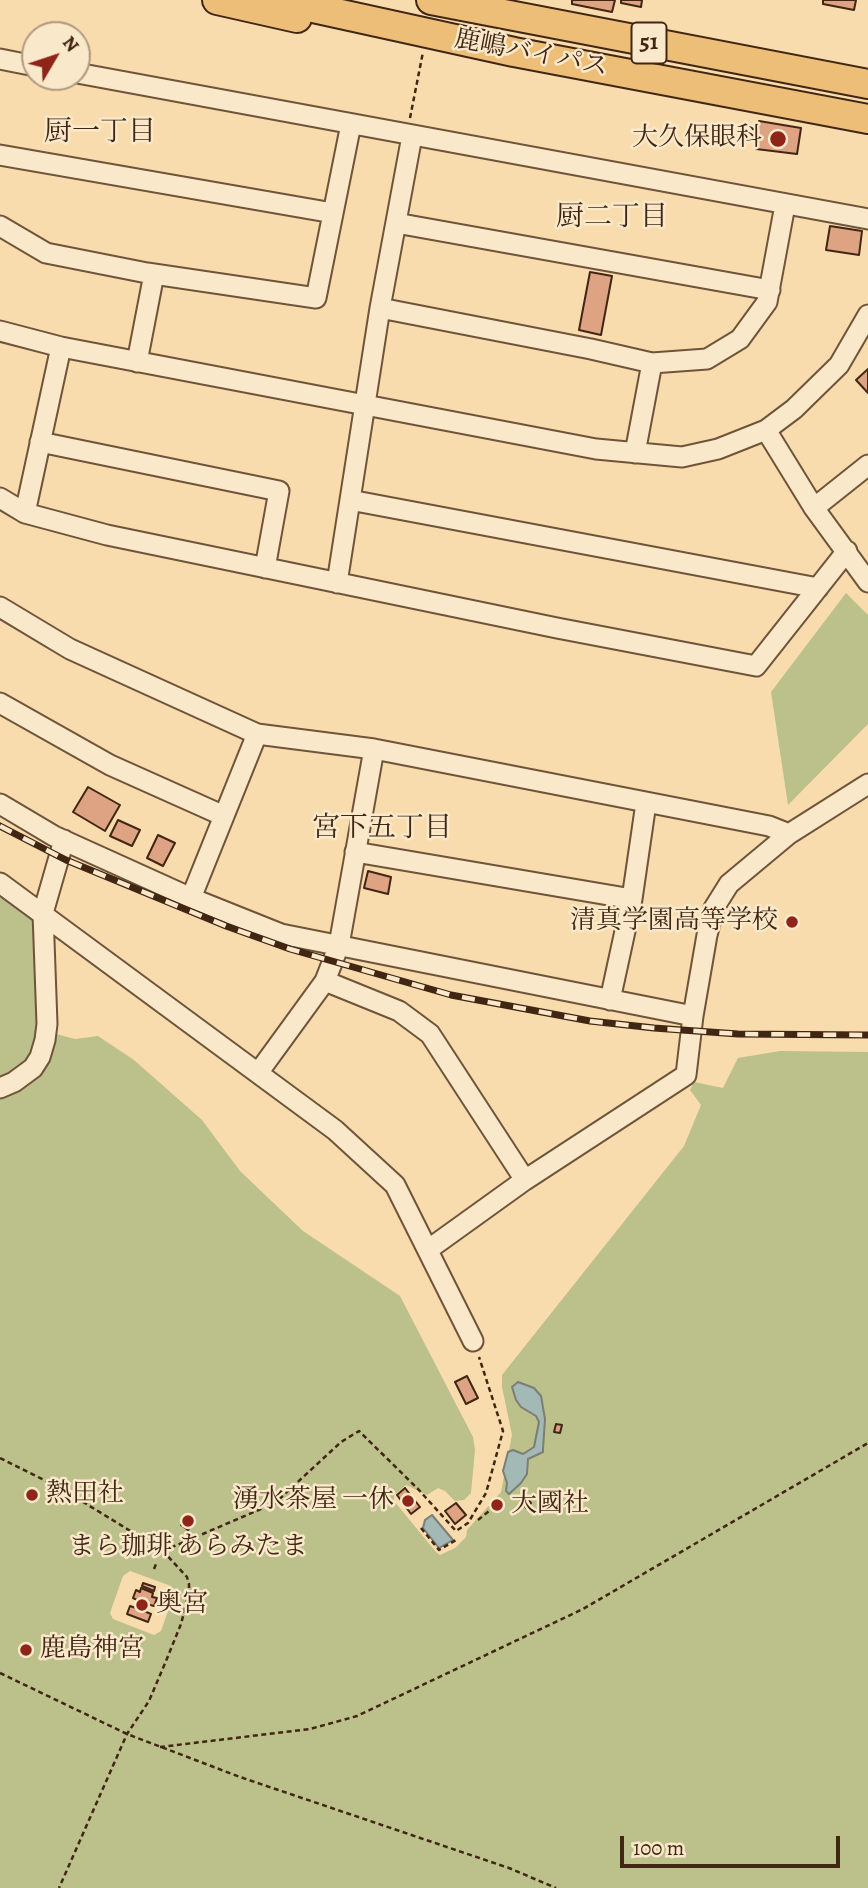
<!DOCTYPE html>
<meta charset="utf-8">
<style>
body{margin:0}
#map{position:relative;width:868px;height:1888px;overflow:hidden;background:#f8dcae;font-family:Alegreya,serif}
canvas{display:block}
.north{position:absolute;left:21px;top:21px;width:70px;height:70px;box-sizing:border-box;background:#fae8ca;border:2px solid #b09a81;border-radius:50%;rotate:51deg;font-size:19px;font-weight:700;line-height:28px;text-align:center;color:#412614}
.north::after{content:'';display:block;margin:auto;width:24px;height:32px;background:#8f2418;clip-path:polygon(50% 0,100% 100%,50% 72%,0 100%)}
.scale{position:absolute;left:620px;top:1836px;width:220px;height:32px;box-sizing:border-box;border:4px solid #412614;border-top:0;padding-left:9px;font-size:21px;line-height:24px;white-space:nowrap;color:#412614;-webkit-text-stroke:5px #fae8ca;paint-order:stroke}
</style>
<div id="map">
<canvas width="868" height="1888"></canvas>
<div class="north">N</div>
<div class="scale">100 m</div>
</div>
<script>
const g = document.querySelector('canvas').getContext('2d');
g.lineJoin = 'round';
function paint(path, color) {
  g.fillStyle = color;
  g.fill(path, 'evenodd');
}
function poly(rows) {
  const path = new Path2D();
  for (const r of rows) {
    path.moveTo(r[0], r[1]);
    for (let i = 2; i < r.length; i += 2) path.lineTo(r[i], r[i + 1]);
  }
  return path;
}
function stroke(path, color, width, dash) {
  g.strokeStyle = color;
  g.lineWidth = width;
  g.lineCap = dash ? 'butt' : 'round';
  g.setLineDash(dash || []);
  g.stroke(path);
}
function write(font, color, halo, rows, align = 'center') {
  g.font = font + ' Alegreya,"Noto Serif JP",serif';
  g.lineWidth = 5;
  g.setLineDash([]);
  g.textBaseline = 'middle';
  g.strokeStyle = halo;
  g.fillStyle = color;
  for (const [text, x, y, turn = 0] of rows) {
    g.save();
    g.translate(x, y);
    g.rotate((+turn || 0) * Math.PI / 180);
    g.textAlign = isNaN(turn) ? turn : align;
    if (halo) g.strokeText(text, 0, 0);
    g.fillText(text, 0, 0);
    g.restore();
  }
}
paint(poly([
 [846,593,868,615,868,724,788,805,771,692],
 [0,893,32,917,37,926,37,1029,75,1039,98,1036,134,1060,202,1120,240,1171,303,1231,400,1296,473,1437,475,1450,471,1493,464,1500,455,1501,445,1491,438,1488,427,1495,406,1485,394,1495,394,1501,436,1552,440,1555,455,1548,466,1537,467,1530,501,1492,512,1435,502,1387,502,1375,684,1146,701,1105,690,1090,694,1082,723,1088,738,1058,780,1051,868,1052,868,1888,0,1888],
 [130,1571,171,1586,174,1594,161,1631,154,1635,113,1619,110,1613,123,1576]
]), '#bcc08b');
const water = poly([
 [518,1382,534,1388,541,1396,545,1419,543,1449,543,1452,528,1459,527,1474,521,1483,509,1494,506,1491,507,1483,503,1471,508,1452,513,1450,523,1454,534,1447,539,1422,536,1416,521,1407,516,1400,512,1387,518,1382],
 [432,1515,453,1540,439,1548,423,1528,425,1520,432,1515]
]);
paint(water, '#a2b9b6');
stroke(water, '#7b7e75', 2);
const building = poly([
 [572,0,615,0,612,12,572,4,572,0],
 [621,0,642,0,641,7,621,3,621,0],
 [823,0,856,0,854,10,823,4,823,0],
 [759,121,801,128,797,154,756,149,759,121],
 [830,226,862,231,859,255,826,250,830,226],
 [590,272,612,276,601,335,579,330,590,272],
 [868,369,868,393,856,380,868,369],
 [88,787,120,805,105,831,73,812,88,787],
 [118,820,140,830,132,846,110,836,118,820],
 [158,835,175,843,163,866,147,858,158,835],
 [368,871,391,877,388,894,364,888,368,871],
 [467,1376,478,1398,466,1404,455,1382,467,1376],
 [556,1424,562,1425,560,1433,554,1432,556,1424],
 [405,1488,420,1507,411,1514,397,1495,405,1488],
 [526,1496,531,1503,526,1508,520,1500,526,1496],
 [456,1503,466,1515,455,1524,445,1511,456,1503],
 [188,1514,195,1519,188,1530,181,1525,188,1514],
 [143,1583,155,1587,154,1591,142,1586,143,1583],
 [141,1588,153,1593,152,1597,157,1598,154,1606,147,1604,144,1611,151,1614,148,1622,127,1614,130,1606,136,1608,139,1601,133,1598,136,1590,140,1592,141,1588]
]);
paint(building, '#dea383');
stroke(building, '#412614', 2);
const minor = poly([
 [0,59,35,66],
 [77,73,868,219],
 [0,155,333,213],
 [396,223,770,290],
 [0,226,46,253,147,273,316,298,351,124],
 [380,308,591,349,652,363,707,359,740,339,767,302,785,205],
 [0,331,61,347,596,449,682,457,718,449,766,430,794,409,839,365,868,315],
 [137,362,154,274],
 [766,430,814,508,868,582],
 [40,442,279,491,265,568],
 [635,453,652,363],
 [0,498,25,513,107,535,557,628,756,666,847,551],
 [350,500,818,588],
 [814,508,868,465],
 [25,513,61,347],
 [337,583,380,308,412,136],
 [0,607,70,649,257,734,374,749,769,826,789,834],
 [0,703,110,765,224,816],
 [0,804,54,836,191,898,281,934,693,1016],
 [355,852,632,899],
 [0,883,335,1130,395,1185,473,1341],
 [191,898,257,734],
 [325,981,399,1011,430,1034,525,1180],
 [610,1000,632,899,646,803],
 [258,1073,325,981,339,945,374,749],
 [0,1088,14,1082,33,1068,40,1057,45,1040,47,1024,43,913,64,840],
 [429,1249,525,1180,686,1075,693,1016,707,935,714,908,729,884,789,834,868,784]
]);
const highway = poly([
 [217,0,297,18],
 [277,0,514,52,868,119],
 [431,0,868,84]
]);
stroke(minor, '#6f543a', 23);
stroke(highway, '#412614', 32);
stroke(poly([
 [410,118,423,52],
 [0,1458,62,1489,163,1551,187,1577,189,1584,189,1593,181,1624,166,1661,149,1701,127,1734,59,1888],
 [478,1520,494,1507],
 [421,1528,439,1550,456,1540],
 [163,1551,275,1503,341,1442,359,1431,418,1489,456,1531,468,1523,486,1493,503,1431,479,1357],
 [154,1569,156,1564],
 [0,1673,127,1734,240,1777,509,1868,556,1888],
 [160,1747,310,1729,357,1716,583,1609,868,1443]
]), '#412614', 2.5, [5, 3.5]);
stroke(minor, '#fae8ca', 19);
stroke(highway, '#ecbe77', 28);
const rail = poly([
 [0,826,66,860,226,926,290,949,451,995,590,1021,654,1028,738,1034,868,1035]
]);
stroke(rail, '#412614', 7);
stroke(rail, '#fae8ca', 4.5, [13]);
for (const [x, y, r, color] of [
 [778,139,9,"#8f2418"],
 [792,922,7,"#8f2418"],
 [32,1495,7,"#8f2418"],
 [408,1501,7,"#8f2418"],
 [497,1505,7,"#8f2418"],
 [188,1521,7,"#8f2418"],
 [142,1605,7,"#8f2418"],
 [26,1650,7,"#8f2418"]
]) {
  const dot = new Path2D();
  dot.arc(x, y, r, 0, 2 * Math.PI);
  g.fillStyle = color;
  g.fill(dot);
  stroke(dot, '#fae8ca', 2.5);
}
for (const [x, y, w] of [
 [649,43,35]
]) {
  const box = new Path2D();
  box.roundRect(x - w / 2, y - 20.5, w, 41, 5);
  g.fillStyle = '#fae8ca';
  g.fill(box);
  stroke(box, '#412614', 2);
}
write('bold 24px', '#412614', null, [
 ["51",649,43]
]);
write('26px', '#412614', '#fae8ca', [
 ["鹿嶋バイパス",531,54,11]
]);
write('26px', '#412614', '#fae8ca', [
 ["大久保眼科",762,139,"right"],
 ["清真学園高等学校",778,922,"right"],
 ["熱田社",46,1495],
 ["湧水茶屋 一休",394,1501,"right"],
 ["大國社",511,1505],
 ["まら珈琲 あらみたま",188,1548,"center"],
 ["奥宮",156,1605],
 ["鹿島神宮",40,1650]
], 'left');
write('28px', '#412614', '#fae8ca', [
 ["厨一丁目",100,133],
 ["厨二丁目",612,218],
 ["宮下五丁目",382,829]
]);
</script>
